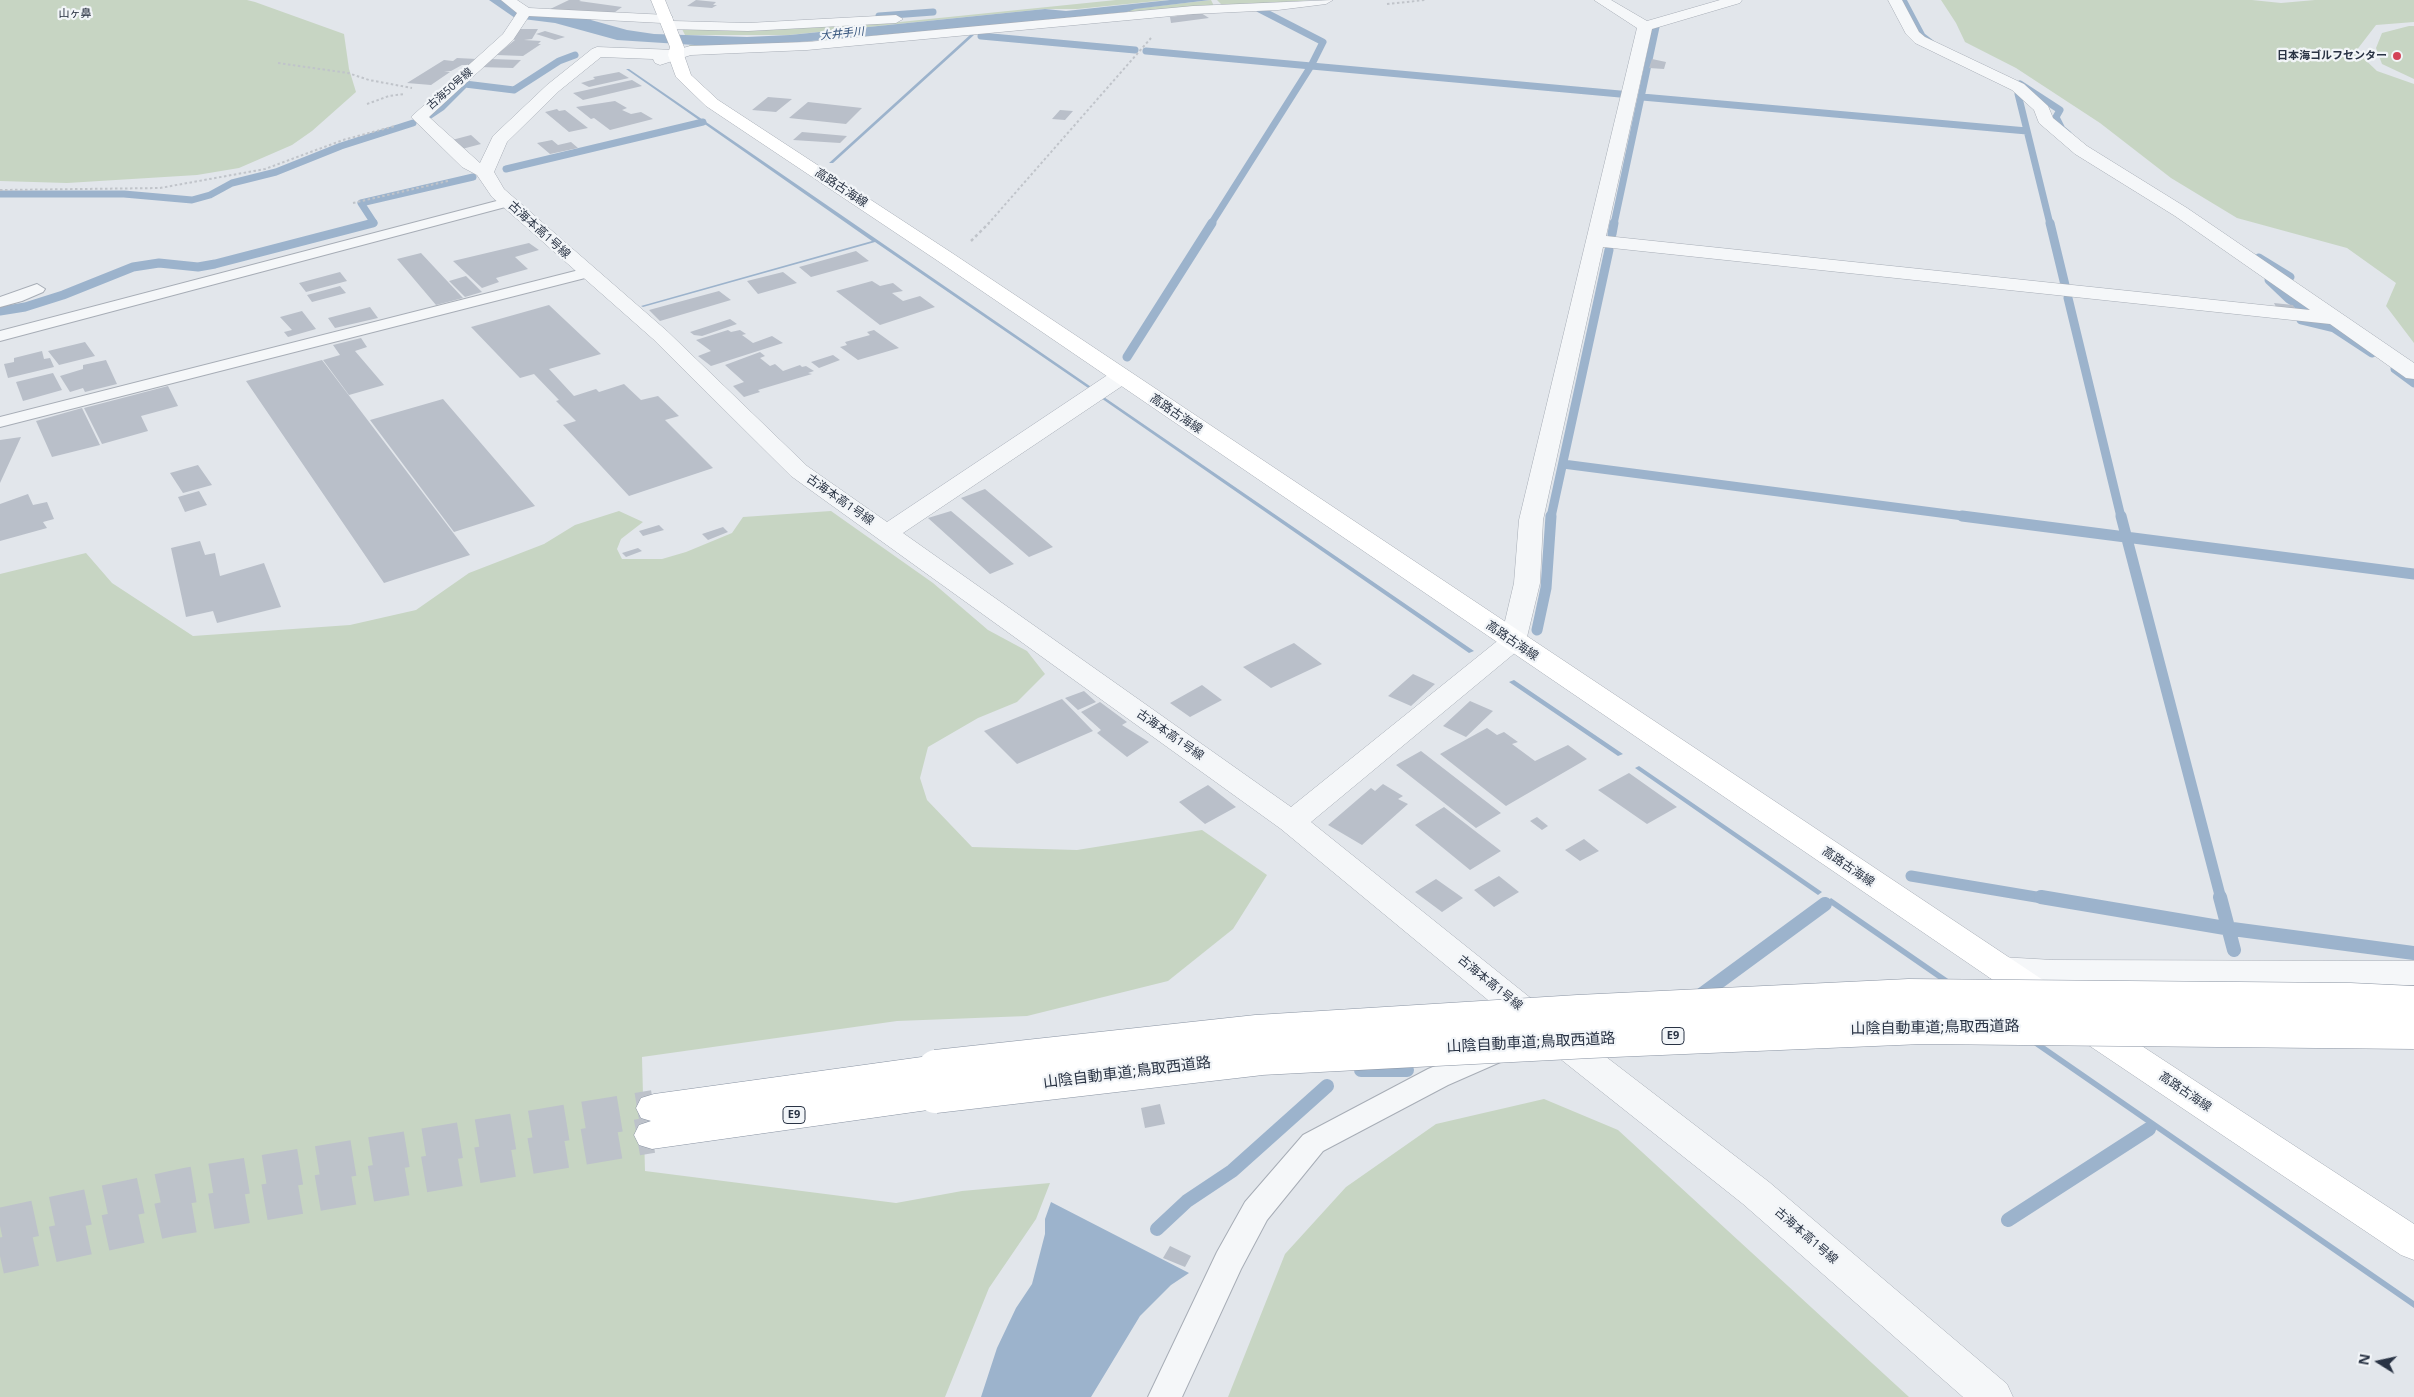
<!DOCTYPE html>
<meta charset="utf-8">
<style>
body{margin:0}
#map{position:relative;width:2414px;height:1397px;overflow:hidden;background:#e2e6eb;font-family:"Open Sans",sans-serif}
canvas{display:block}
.north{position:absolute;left:2354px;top:1337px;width:50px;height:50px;-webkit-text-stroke:4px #f2f5f8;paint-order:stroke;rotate:280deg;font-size:14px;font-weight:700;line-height:20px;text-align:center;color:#293344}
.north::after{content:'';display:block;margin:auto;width:18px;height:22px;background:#293344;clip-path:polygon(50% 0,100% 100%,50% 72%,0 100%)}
</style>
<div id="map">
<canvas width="2414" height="1397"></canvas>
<div class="north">N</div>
</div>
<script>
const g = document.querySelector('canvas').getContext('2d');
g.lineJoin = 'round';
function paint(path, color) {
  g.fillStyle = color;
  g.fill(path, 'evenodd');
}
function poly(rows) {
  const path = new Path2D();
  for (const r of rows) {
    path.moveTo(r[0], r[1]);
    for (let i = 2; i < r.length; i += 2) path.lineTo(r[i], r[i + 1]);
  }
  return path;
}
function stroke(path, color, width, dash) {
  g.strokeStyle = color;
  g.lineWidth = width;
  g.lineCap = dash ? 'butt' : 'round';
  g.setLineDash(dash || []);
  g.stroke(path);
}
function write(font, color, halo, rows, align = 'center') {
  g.font = font + ' "Open Sans","Noto Sans JP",sans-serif';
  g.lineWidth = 4.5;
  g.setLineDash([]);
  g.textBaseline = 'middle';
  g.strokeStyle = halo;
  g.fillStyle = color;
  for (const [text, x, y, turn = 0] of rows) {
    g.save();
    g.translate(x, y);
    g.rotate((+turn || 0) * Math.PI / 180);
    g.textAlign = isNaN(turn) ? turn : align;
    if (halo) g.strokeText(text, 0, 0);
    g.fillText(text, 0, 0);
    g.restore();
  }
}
paint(poly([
 [0,0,247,0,255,2,344,34,349,69,356,92,312,131,292,145,239,168,197,175,67,183,0,181],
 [1116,0,1167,0,1077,9,1045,9,789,35,685,35,682,29,890,23],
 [1211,0,1214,6,814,44,690,50,689,45,789,44,1128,12,1131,9],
 [1217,0,1312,0,1223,6],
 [1941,0,2252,0,2281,3,2315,0,2414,0,2414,22,2376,25,2356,51,2377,71,2414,84,2414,343,2386,306,2396,283,2347,248,2237,218,2171,178,2100,123,2016,68,1965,42,1956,23],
 [2409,26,2414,26,2414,79,2382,64,2376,48,2382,33],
 [619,511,643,522,621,539,617,549,622,559,662,559,686,552,732,533,743,517,831,511,933,583,988,630,1027,651,1045,674,1017,702,978,718,928,747,920,778,927,800,972,847,1077,850,1202,830,1267,875,1233,929,1168,981,1027,1016,897,1021,642,1057,645,1171,896,1203,962,1191,1050,1183,1036,1219,989,1288,945,1397,0,1397,0,574,86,553,112,583,193,636,350,625,416,610,469,573,544,544,575,525],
 [1544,1099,1618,1130,1909,1397,1228,1397,1285,1254,1346,1187,1436,1124]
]), '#c7d5c3');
paint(poly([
 [489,0,503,0,520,13,592,18,591,20,627,30,654,34,747,37,790,35,1045,9,1066,11,1170,0,1210,0,1135,9,1127,12,962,28,788,43,710,46,617,40,555,23,515,18],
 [970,35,974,35,833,163,829,163],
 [626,69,629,69,1097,391,1094,392,875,242,643,307,641,306,872,241],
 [1101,395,1474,651,1469,653,1098,396],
 [1514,680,1623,754,1618,756,1509,682],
 [1639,766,1822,892,1818,895,1635,768],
 [1831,898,2414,1301,2414,1308,1827,902],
 [1051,1202,1189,1273,1171,1285,1140,1316,1091,1397,981,1397,997,1348,1016,1308,1032,1284,1045,1234,1045,1219]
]), '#9cb3cc');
stroke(poly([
 [1903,0,1922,36,1931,43],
 [879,16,933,12],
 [981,36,1135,50],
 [1146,51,1620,94],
 [2020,84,2060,110,2056,117,2062,129,2068,134],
 [2018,94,2050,224],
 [1642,97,2027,131],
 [427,117,442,107,465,84,514,90,559,61,575,55],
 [506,169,703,122],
 [0,194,124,194,192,200,210,195,232,183,276,172,341,146,413,123],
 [368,224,374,223,361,203,473,177],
 [1211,224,1311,66,1323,42,1259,9],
 [1614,224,1656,27]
]), '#9cb3cc', 7);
stroke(poly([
 [2050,223,2065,285],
 [1612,234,1614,223],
 [2259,258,2290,277],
 [2269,280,2289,299,2308,311],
 [2068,298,2121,517],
 [0,311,25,307,63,295,133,267,159,263,198,267,215,264,373,223],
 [2301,320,2334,328,2372,353],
 [1127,357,1212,223],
 [2395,369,2414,383],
 [1563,464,1971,517],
 [1551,517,1609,250]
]), '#9cb3cc', 9);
stroke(poly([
 [1962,516,2414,574],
 [2121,516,2221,899],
 [1537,630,1546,588,1551,516],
 [1911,876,2048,899]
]), '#9cb3cc', 11);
stroke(poly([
 [2041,897,2225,928,2414,953],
 [2220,897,2234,950],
 [1697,998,1825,904],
 [1361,1070,1407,1070],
 [2008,1220,2149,1129],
 [1157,1229,1187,1201,1232,1171,1327,1086]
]), '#9cb3cc', 14);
paint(poly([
 [569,0,581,0,579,1,622,7,611,15,546,11],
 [696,0,716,2,713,5,717,5,712,8,687,6],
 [1201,13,1209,18,1171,23,1170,17],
 [519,29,538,29,532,39,524,40,541,41,538,44,541,44,523,56,496,55,515,40,513,39],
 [545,31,565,37,555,40,536,34],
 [457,58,477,59,470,65,462,65,451,71,444,71,450,72,431,85,407,83,444,60,453,61],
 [490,59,521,60,513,68,479,67],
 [1652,59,1666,62,1664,69,1649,68],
 [619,72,629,78,589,87,581,83,595,79,593,77],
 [632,80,642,86,583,100,573,93],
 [768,97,792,99,776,112,752,110],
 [615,101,627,108,622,110,631,114,641,112,653,119,610,130,594,118,591,119,576,107],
 [808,102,862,108,846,124,789,118],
 [557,109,559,111,565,110,588,128,569,132,545,112],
 [1060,110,1073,111,1065,120,1052,119],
 [802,132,847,136,840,143,793,140],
 [471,135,481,144,462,149,452,140],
 [552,140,558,145,571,142,578,148,550,154,537,143],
 [529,243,539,250,515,257,528,269,496,278,499,282,482,288,453,261],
 [856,251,869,261,811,277,799,267],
 [421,253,463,298,436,305,397,259],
 [340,272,347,281,306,292,299,283],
 [783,272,797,283,758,294,747,281],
 [466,276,482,292,465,297,449,281],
 [872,281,880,286,893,283,903,291,892,293,903,301,920,296,935,307,880,325,836,291],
 [340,286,346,293,312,302,307,295],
 [719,291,731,300,660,321,649,310],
 [2274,303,2293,305,2296,311,2277,309],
 [549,305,601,354,549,369,574,396,596,389,599,392,624,384,641,400,658,396,679,416,665,420,713,468,629,496,563,425,576,421,556,401,559,400,534,374,520,378,471,327],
 [370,307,378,318,335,328,328,318],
 [302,311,316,329,288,337,284,332,292,330,280,317],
 [730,319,737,324,702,336,694,335,690,332],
 [728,330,731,332,740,330,746,334,742,335,753,343,772,336,783,343,711,366,698,356,711,351,696,340],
 [874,330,899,348,858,360,840,347,847,345,845,342,870,335,867,332],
 [361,338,367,347,355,351,384,385,349,395,323,360,340,355,333,345],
 [85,342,95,356,59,365,48,351],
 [42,351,44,359,50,358,54,367,8,378,4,364,14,362,14,358],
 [760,352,765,356,760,358,770,366,775,364,783,371,800,365,802,367,806,366,814,371,808,373,812,374,758,390,760,392,744,397,733,386,744,382,725,365],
 [833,355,840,360,819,368,811,362],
 [106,360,117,384,85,392,83,388,70,392,60,376,83,369,83,365],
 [322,360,470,555,384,583,246,381],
 [53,373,62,390,23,401,16,382],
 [168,386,178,406,141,416,148,431,102,444,84,408],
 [443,399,535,506,454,532,370,420],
 [82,408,100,445,52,457,36,421],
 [21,437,0,483,0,440],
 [198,465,212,485,183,493,170,473],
 [985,489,1053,547,1029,557,961,498],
 [199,491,207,505,185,512,178,497],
 [28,494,33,505,47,502,54,519,43,522,47,528,0,541,0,504],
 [951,511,1014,564,990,574,928,518],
 [659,525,664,530,643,536,639,531],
 [723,527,728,532,708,540,702,534],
 [200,541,205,555,215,553,220,576,264,563,281,607,217,623,213,611,186,617,171,548],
 [638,548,642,551,626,557,622,553],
 [1294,643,1322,664,1271,688,1243,667],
 [1413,674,1435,684,1411,706,1388,696],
 [1202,685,1222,700,1190,717,1170,703],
 [1084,691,1096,702,1078,710,1065,698],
 [1062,699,1093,731,1017,764,984,731],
 [1470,701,1493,711,1466,737,1443,726],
 [1100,702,1127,722,1122,725,1149,742,1127,757,1097,733,1101,730,1081,712],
 [1487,728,1497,735,1504,732,1518,742,1512,744,1535,761,1568,745,1587,759,1506,806,1440,754],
 [1421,751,1501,813,1476,828,1396,765],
 [1629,773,1677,807,1647,824,1598,790],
 [1383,784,1403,796,1398,799,1408,804,1362,845,1328,825,1371,788,1375,791],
 [1208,785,1236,807,1205,824,1179,802],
 [1444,807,1501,851,1470,870,1415,825],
 [1537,817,1548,826,1542,830,1530,821],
 [1584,839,1599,851,1580,861,1565,850],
 [1499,876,1519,892,1494,907,1474,890],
 [1436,879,1463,898,1442,912,1415,892],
 [1160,1104,1165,1124,1145,1128,1141,1108],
 [1170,1246,1191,1256,1185,1267,1163,1258]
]), '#b9bfc9');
stroke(poly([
 [0,1226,185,1186,654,1108],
 [0,1256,173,1218,652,1135]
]), '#bdc2ca', 36, [36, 18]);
const lane = poly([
 [508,198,515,202,513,205,0,341,0,331,508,198],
 [587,268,595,273,593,276,0,427,0,417,587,268],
 [37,284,45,289,43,292,22,301,0,307,0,297,37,284],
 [1495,1041,1505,1044,1509,1052,1505,1060,1448,1085,1323,1151,1267,1220,1241,1269,1182,1397,1148,1397,1217,1252,1245,1202,1303,1135,1428,1069,1495,1041]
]);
const street = poly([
 [501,0,517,0,529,8,667,15,672,16,673,21,748,23,896,15,903,19,896,23,748,31,668,29,663,28,662,23,529,16,513,40,429,117,480,163,493,136,547,85,592,49,597,47,676,50,690,46,807,42,1193,6,1333,0,1326,4,1278,10,1193,14,807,50,691,55,660,65,655,63,653,59,601,57,559,91,507,142,494,172,504,189,667,331,807,466,887,522,1112,372,1120,371,1128,372,1131,377,1128,382,903,533,1291,807,1501,638,1514,583,1519,520,1637,28,1594,0,1611,0,1647,21,1720,0,1742,0,1740,3,1652,29,1606,236,2310,310,2175,216,2075,154,2039,123,2034,110,2012,90,1915,43,1906,34,1888,0,1902,0,1919,32,1925,37,2024,84,2048,106,2053,118,2087,146,2187,208,2414,363,2414,379,2406,378,2330,324,1603,247,1543,520,1540,583,1526,641,1522,647,1311,822,1558,1020,1769,1182,2007,1384,2013,1397,1963,1397,1743,1204,1534,1038,1281,829,791,476,653,339,492,197,477,175,462,167,411,117,503,34,517,13,501,0],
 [2000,957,2053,960,2414,961,2414,985,2053,984,2000,981,1988,977,1984,969,1988,961,2000,957]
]);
const secondary = poly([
 [651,0,665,0,684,47,684,55,691,75,718,100,952,253,2061,992,2066,1001,2061,1010,2049,1013,2037,1010,938,261,706,106,676,77,668,55,670,47,651,0],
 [2084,1012,2096,1016,2414,1224,2414,1260,2401,1255,2072,1034,2067,1025,2072,1016,2084,1012]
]);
const highway = poly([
 [936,1055,948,1059,953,1068,948,1077,936,1081,947,1085,953,1095,947,1105,935,1109,652,1149,639,1145,634,1135,639,1125,651,1121,641,1118,636,1108,641,1098,654,1094,936,1055]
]);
stroke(lane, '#a7adb6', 2);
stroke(street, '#a7adb6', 1);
stroke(secondary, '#a7adb6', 1);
stroke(highway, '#8993a2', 1);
stroke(poly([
 [1387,4,1425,0],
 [278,63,348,73,369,80,412,88],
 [367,104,389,96,404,94],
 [0,190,160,188,265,169,343,140,395,126],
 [353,203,448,181],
 [988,224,1151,38]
]), '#c0c4ca', 2, [2.5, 2.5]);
stroke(poly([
 [971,241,989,223]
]), '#c0c4ca', 2.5, [3, 3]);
paint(lane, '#f5f7f9');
paint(street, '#f5f7f9');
paint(secondary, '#fff');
paint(highway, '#fff');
const highwayBridge = poly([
 [936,1068,1257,1033,1578,1013,1909,997,2350,1001,2414,1004],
 [935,1095,1261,1057,1590,1040,1922,1026,2414,1031]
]);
stroke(highwayBridge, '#8993a2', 37, []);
stroke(highwayBridge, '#fff', 36);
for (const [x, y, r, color] of [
 [2397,56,5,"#d44357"]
]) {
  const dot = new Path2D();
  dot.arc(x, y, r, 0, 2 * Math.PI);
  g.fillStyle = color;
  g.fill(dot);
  stroke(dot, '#f2f5f8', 2);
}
write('11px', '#1b2435', '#f2f5f8', [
 ["山ヶ鼻",75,14]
]);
write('italic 11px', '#32517a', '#f2f5f8', [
 ["大井手川",842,34,-6]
]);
write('bold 11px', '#293344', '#f2f5f8', [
 ["日本海ゴルフセンター",2387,56]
], 'right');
write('11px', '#293344', '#f2f5f8', [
 ["古海50号線",450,89,-41]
]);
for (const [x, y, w] of [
 [1673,1036,22],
 [794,1115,22]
]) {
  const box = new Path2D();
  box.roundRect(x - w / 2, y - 8.5, w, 17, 4);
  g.fillStyle = '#f2f5f8';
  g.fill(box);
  stroke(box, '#293344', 1);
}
write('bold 11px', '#293344', null, [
 ["E9",1673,1036],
 ["E9",794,1115]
]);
write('12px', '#293344', '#f2f5f8', [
 ["高路古海線",841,188,33],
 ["古海本高1号線",539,230,42],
 ["高路古海線",1176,414,34],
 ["古海本高1号線",840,500,35],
 ["高路古海線",1512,641,34],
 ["古海本高1号線",1170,735,35],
 ["高路古海線",1848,867,34],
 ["古海本高1号線",1490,983,39],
 ["高路古海線",2185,1092,34],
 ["古海本高1号線",1806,1236,41]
]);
write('15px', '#293344', '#f2f5f8', [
 ["山陰自動車道;鳥取西道路",1935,1028,-1],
 ["山陰自動車道;鳥取西道路",1531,1043,-3],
 ["山陰自動車道;鳥取西道路",1127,1073,-7]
]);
</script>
